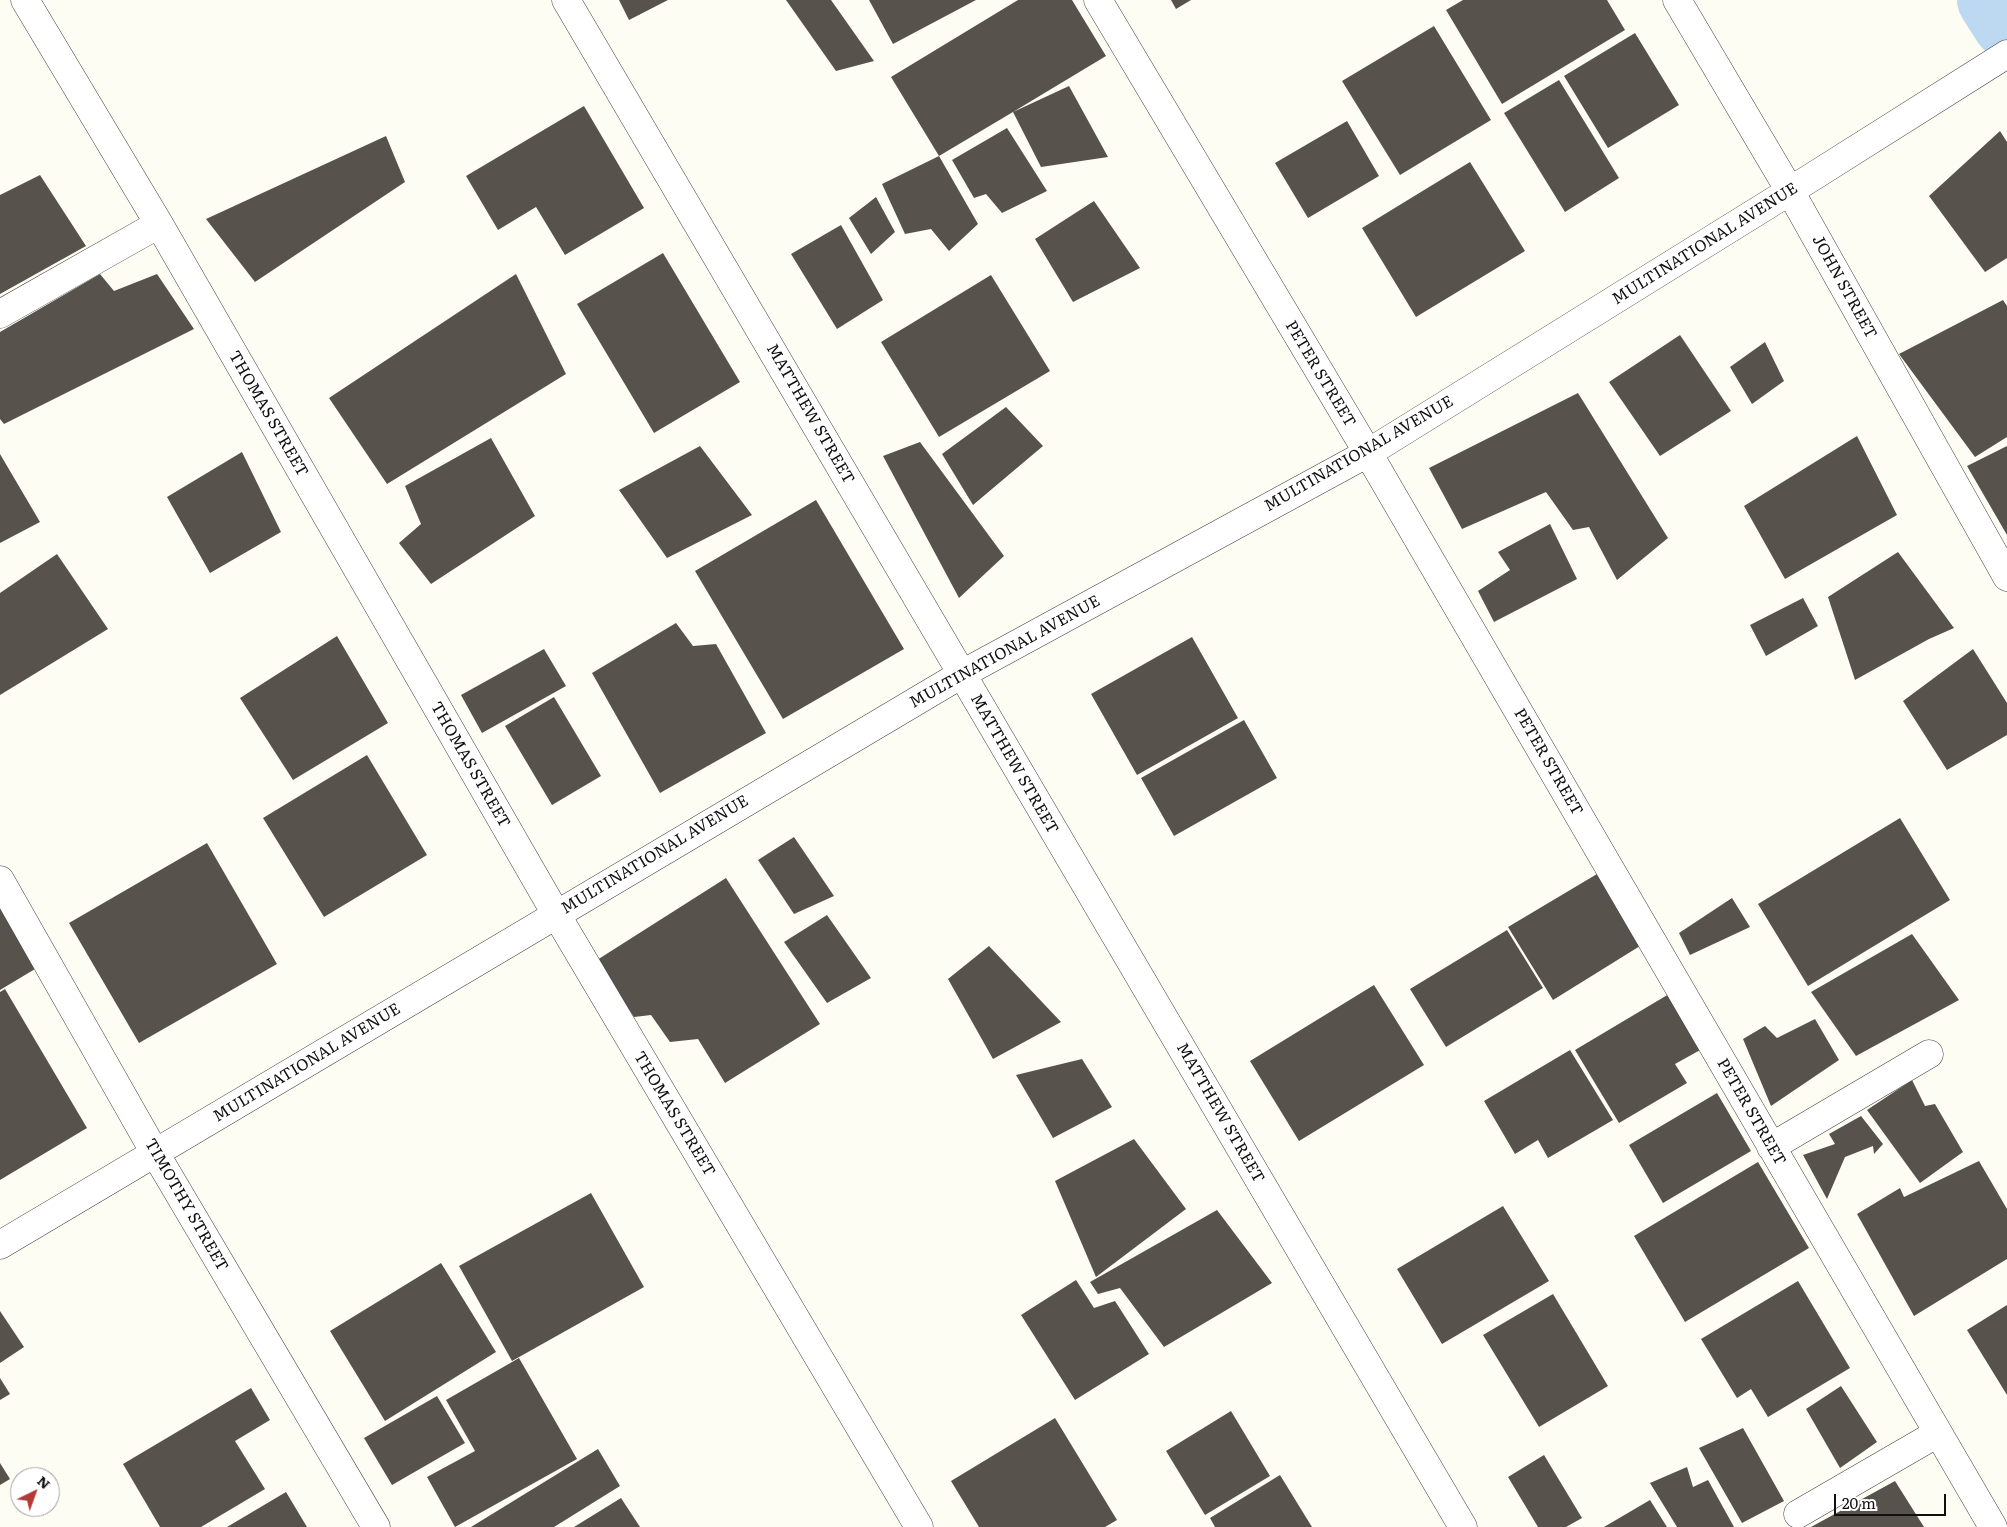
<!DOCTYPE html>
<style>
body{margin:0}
#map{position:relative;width:2007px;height:1527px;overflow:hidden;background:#fefdf4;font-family:Literata,serif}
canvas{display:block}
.north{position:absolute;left:10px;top:1467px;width:50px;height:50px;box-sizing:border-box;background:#fff;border:1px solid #9f9f9f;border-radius:50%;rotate:42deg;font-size:14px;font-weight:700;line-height:20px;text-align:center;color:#101010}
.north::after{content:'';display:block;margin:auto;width:18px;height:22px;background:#b43a34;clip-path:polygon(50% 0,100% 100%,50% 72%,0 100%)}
.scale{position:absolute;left:1834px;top:1494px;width:112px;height:22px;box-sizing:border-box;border:2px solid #101010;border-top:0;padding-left:6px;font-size:15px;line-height:18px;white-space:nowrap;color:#101010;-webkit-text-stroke:4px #fff;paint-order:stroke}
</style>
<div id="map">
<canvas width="2007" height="1527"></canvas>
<div class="north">N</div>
<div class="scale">20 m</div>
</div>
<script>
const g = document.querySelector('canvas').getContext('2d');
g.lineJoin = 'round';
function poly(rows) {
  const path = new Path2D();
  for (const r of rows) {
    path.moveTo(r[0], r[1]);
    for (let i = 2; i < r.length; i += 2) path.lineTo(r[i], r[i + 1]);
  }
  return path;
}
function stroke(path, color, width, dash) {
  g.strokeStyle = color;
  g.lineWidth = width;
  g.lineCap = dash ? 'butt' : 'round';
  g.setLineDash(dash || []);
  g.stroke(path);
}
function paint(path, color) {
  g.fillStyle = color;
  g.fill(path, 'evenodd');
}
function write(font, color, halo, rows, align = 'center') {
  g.font = font + ' Literata,serif';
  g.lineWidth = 5;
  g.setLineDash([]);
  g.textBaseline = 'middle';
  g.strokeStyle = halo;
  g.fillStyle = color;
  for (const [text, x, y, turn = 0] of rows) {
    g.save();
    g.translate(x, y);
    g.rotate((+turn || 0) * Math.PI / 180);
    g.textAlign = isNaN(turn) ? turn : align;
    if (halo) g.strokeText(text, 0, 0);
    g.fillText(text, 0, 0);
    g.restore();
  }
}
stroke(poly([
 [1991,0,2007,25]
]), '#bdd9f1', 68);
paint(poly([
 [619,0,668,0,629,20],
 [786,0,831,0,874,61,836,71],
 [869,0,976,0,893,44],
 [1018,0,1072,0,1106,56,1013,112,1069,86,1108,157,1041,167,1013,112,939,156,891,77],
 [1171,0,1191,0,1176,9],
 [1463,0,1607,0,1625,30,1502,104,1446,10],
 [1434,26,1491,120,1400,175,1342,81],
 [1635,33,1679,105,1608,148,1564,76],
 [1559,80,1619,178,1565,212,1504,113],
 [584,106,644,208,565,255,536,207,498,230,466,176],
 [1347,121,1379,176,1308,218,1275,163],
 [1007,128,1047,191,1002,213,986,194,974,198,952,160],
 [2000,131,2007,142,2007,258,1985,272,1929,196],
 [386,136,405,182,255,282,206,219],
 [939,156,978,224,949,251,931,229,905,234,882,184],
 [1470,162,1525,251,1416,317,1362,228],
 [40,175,86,246,0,294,0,195],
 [876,197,895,232,871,254,849,218],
 [1094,201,1140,268,1073,302,1035,239],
 [841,225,883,300,837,329,791,254],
 [663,253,740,382,654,433,577,304],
 [100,274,114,291,157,274,194,329,4,424,0,419,0,332],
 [516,274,566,374,387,484,329,398],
 [991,275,1050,371,939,437,881,342],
 [2003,300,2007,306,2007,437,1975,457,1899,354],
 [1680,335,1731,411,1660,456,1609,382],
 [1765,342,1784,381,1752,404,1730,367],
 [1578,393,1668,538,1617,580,1589,527,1573,530,1546,492,1462,529,1429,468],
 [1006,407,1043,446,973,505,942,454],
 [1857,436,1897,515,1785,579,1744,506],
 [491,438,535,516,431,584,399,543,421,524,405,486],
 [920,442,1004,556,959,598,883,456],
 [700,446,752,515,667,558,619,490],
 [2007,446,2007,535,1967,466],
 [242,452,281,532,210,573,167,497],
 [0,454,40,522,0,543],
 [816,500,904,649,783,719,695,571],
 [1550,524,1577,579,1494,622,1478,591,1510,570,1498,552],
 [1898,552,1954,628,1929,639,1855,680,1828,597],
 [57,554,108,629,0,695,0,593],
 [1803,598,1818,626,1766,656,1750,625],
 [676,623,693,646,716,644,766,733,660,793,592,673],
 [337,636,388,723,293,780,240,698],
 [1192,637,1238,718,1137,775,1091,694],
 [544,649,566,686,482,733,461,695],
 [1973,649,2007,703,2007,735,1947,770,1903,701],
 [554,697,601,776,552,805,505,726],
 [1244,720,1277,778,1174,836,1141,778],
 [367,755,427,855,324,917,263,818],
 [1900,818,1950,900,1808,986,1758,904],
 [794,837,834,896,794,914,758,860],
 [207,843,277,964,139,1043,69,923],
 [1597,874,1640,946,1553,1000,1508,927],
 [726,878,820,1024,725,1083,698,1039,670,1042,651,1015,634,1017,597,960],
 [1732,898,1750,927,1690,955,1679,933],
 [0,899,40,966,0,990],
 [827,915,871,978,827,1003,784,942],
 [1507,930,1543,988,1446,1047,1410,989],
 [1912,934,1959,1000,1856,1056,1811,992],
 [989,946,1061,1022,993,1059,948,979],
 [1374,985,1424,1065,1299,1141,1250,1061],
 [5,989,87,1128,0,1180,0,992],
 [1669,994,1702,1049,1675,1064,1687,1083,1619,1123,1575,1050],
 [1815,1019,1839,1060,1771,1106,1743,1039,1765,1026,1777,1038],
 [1570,1050,1613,1120,1548,1158,1538,1140,1515,1154,1484,1101],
 [1082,1059,1112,1107,1053,1138,1016,1075],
 [1912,1080,1925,1106,1935,1104,1963,1152,1920,1183,1867,1110],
 [1717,1093,1751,1151,1663,1203,1629,1145],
 [1861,1116,1883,1144,1874,1154,1873,1146,1845,1157,1827,1199,1803,1155,1835,1144,1829,1134],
 [1134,1139,1186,1209,1096,1277,1055,1181],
 [1979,1161,2007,1209,2007,1259,1914,1316,1857,1214,1900,1188,1904,1197],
 [1758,1162,1809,1248,1685,1322,1634,1236],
 [591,1193,644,1287,512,1361,459,1266],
 [1503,1206,1549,1281,1442,1344,1397,1269],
 [1217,1210,1272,1283,1164,1347,1120,1288,1098,1294,1090,1282],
 [441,1263,496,1352,385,1421,330,1331],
 [1076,1280,1094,1308,1115,1301,1149,1354,1075,1400,1021,1315],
 [1798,1281,1850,1368,1768,1417,1751,1389,1737,1398,1701,1339],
 [1553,1294,1608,1386,1539,1427,1483,1335],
 [2007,1305,2007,1395,1967,1330],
 [0,1311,24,1347,0,1363],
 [519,1358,577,1459,455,1527,427,1477,475,1451,446,1400],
 [0,1378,10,1394,0,1400],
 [1841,1386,1877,1442,1840,1468,1806,1409],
 [251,1388,270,1420,235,1441,265,1489,201,1527,160,1527,123,1464],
 [437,1396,465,1443,392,1485,364,1438],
 [1231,1411,1270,1476,1205,1515,1166,1451],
 [1055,1418,1117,1520,1105,1527,979,1527,951,1481],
 [1743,1428,1784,1501,1742,1523,1699,1448],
 [598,1449,620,1486,554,1527,471,1527],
 [1544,1455,1582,1518,1566,1527,1538,1527,1508,1477],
 [0,1463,10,1479,0,1485],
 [1687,1467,1693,1487,1708,1480,1734,1527,1677,1527,1650,1483],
 [1280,1475,1312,1527,1215,1527,1210,1518],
 [1895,1481,1924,1527,1811,1527],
 [286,1492,307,1527,227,1527],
 [621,1498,640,1527,574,1527],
 [1650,1500,1667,1527,1604,1527]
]), '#58524d');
const street = poly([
 [25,0,159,224,556,914,919,1527],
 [566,0,1463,1527],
 [1098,0,1368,453,1993,1527],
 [1677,0,1790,191,2007,577],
 [0,314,159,224],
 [0,880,155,1153,376,1527],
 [1771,1147,1929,1054],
 [0,1245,962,674,1368,453,1790,191,2007,54],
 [1798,1514,1938,1433]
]);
stroke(street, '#434343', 29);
stroke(street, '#fff', 28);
write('16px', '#101010', '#fff', [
 ["MULTINATIONAL AVENUE",1705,244,-32],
 ["JOHN STREET",1844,287,61],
 ["PETER STREET",1320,374,59],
 ["THOMAS STREET",268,414,60],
 ["MATTHEW STREET",810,414,60],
 ["MULTINATIONAL AVENUE",1359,454,-30],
 ["MULTINATIONAL AVENUE",1005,652,-29],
 ["PETER STREET",1548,762,60],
 ["MATTHEW STREET",1014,764,60],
 ["THOMAS STREET",470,765,60],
 ["MULTINATIONAL AVENUE",655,855,-31],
 ["MULTINATIONAL AVENUE",307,1063,-31],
 ["PETER STREET",1751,1112,60],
 ["MATTHEW STREET",1220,1113,60],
 ["THOMAS STREET",674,1114,59],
 ["TIMOTHY STREET",186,1205,60]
]);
</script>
